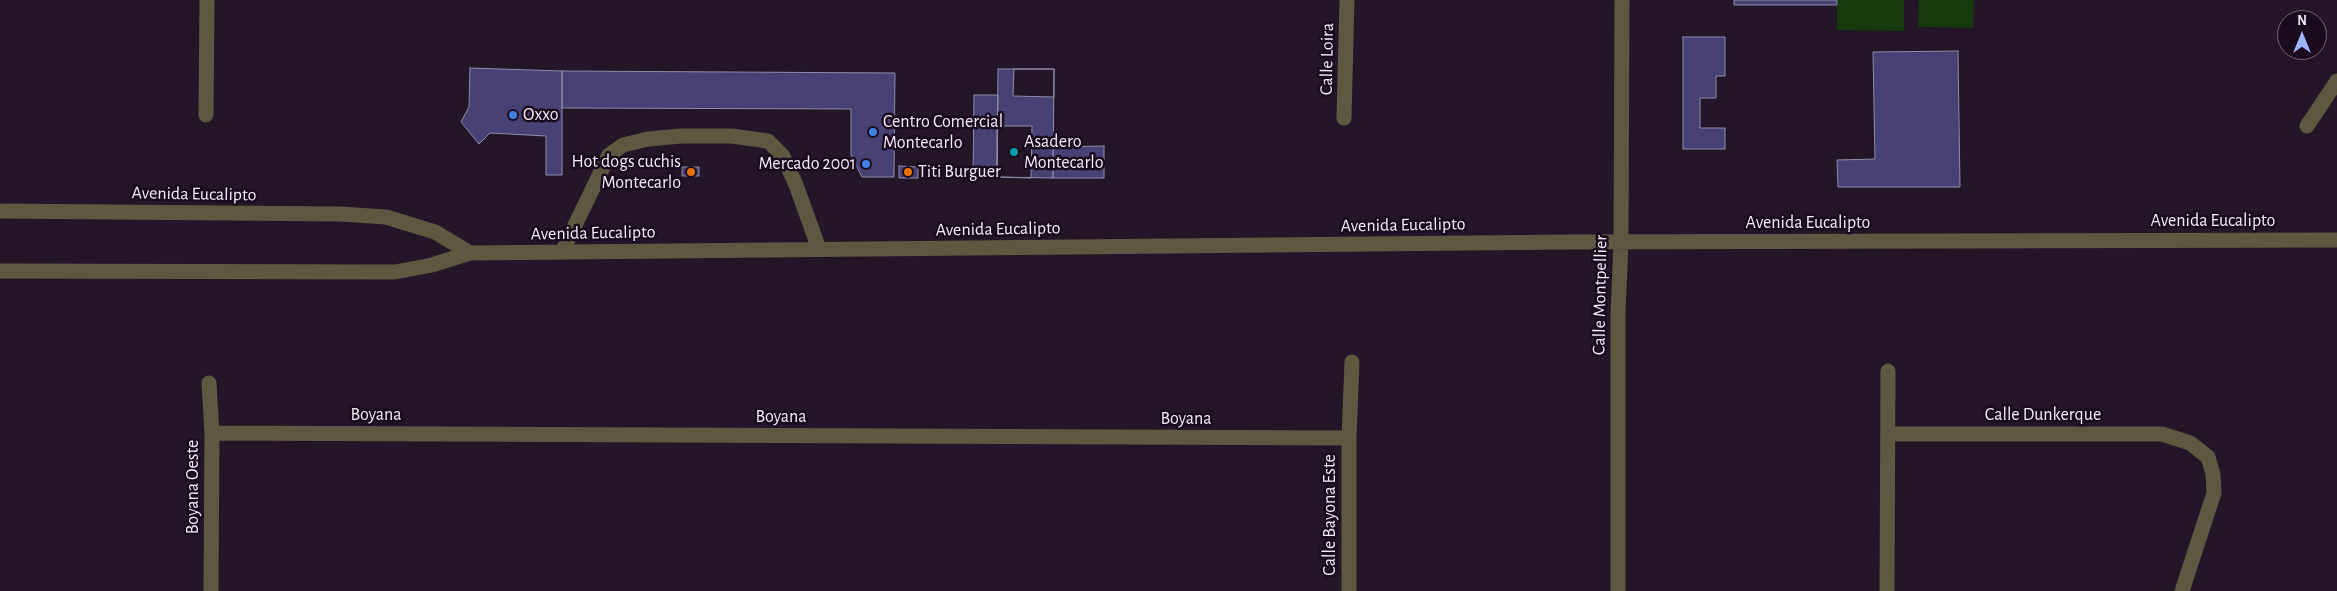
<!DOCTYPE html>
<style>
body{margin:0}
#map{position:relative;width:2337px;height:591px;overflow:hidden;background:#241528;font-family:"Alegreya Sans",sans-serif}
canvas{display:block}
.north{position:absolute;left:2277px;top:10px;width:50px;height:50px;box-sizing:border-box;background:#1b0b1e;border:1px solid #726475;border-radius:50%;rotate:0deg;font-size:14px;font-weight:700;line-height:20px;text-align:center;color:#f5e9f7}
.north::after{content:'';display:block;margin:auto;width:18px;height:22px;background:#9eb4fd;clip-path:polygon(50% 0,100% 100%,50% 72%,0 100%)}
</style>
<div id="map">
<canvas width="2337" height="591"></canvas>
<div class="north">N</div>
</div>
<script>
const g = document.querySelector('canvas').getContext('2d');
g.lineJoin = 'round';
function paint(path, color) {
  g.fillStyle = color;
  g.fill(path, 'evenodd');
}
function poly(rows) {
  const path = new Path2D();
  for (const r of rows) {
    path.moveTo(r[0], r[1]);
    for (let i = 2; i < r.length; i += 2) path.lineTo(r[i], r[i + 1]);
  }
  return path;
}
function stroke(path, color, width, dash) {
  g.strokeStyle = color;
  g.lineWidth = width;
  g.lineCap = dash ? 'butt' : 'round';
  g.setLineDash(dash || []);
  g.stroke(path);
}
function write(font, color, halo, rows, align = 'center') {
  g.font = font + ' "Alegreya Sans",sans-serif';
  g.lineWidth = 5;
  g.setLineDash([]);
  g.textBaseline = 'middle';
  g.strokeStyle = halo;
  g.fillStyle = color;
  for (const [text, x, y, turn = 0] of rows) {
    g.save();
    g.translate(x, y);
    g.rotate((+turn || 0) * Math.PI / 180);
    g.textAlign = isNaN(turn) ? turn : align;
    if (halo) g.strokeText(text, 0, 0);
    g.fillText(text, 0, 0);
    g.restore();
  }
}
paint(poly([
 [1837,0,1904,0,1904,31,1837,30],
 [1919,0,1974,0,1973,28,1918,27]
]), '#17390e');
const building = poly([
 [1734,0,1837,0,1837,5,1734,5,1734,0],
 [1683,37,1725,37,1725,76,1716,76,1716,98,1700,98,1700,128,1725,128,1725,149,1683,149,1683,37],
 [1958,51,1960,187,1838,187,1837,160,1875,159,1873,52,1958,51],
 [470,68,562,71,562,175,546,175,546,136,490,133,479,144,461,122,469,107,470,68],
 [998,69,1054,69,1053,178,997,177,998,69],
 [1014,69,1054,69,1054,97,1013,96,1014,69],
 [562,71,895,73,894,177,862,177,851,155,851,109,562,108,562,71],
 [974,95,998,95,997,177,973,177,974,95],
 [997,126,1032,126,1031,178,997,177,997,126],
 [1104,146,1104,178,1053,178,1053,147,1104,146],
 [899,166,918,167,918,178,899,178,899,166],
 [682,167,699,167,699,176,682,176,682,167]
]);
paint(building, '#474273');
stroke(building, '#8d8ca9', 1);
stroke(poly([
 [206,115,207,0],
 [1344,118,1347,0],
 [2307,126,2337,81],
 [0,211,340,214,386,217,435,232,470,253],
 [562,252,609,155,623,145,648,139,681,136,732,136,768,141,783,156,796,185,819,249],
 [0,271,395,272,432,265,470,253,1569,242,2337,240],
 [209,383,212,433,211,591],
 [212,433,1349,438],
 [1888,434,2162,434,2190,443,2208,457,2213,474,2214,493,2182,591],
 [1349,591,1349,438,1352,362],
 [1618,591,1618,314,1621,242,1622,0],
 [1887,591,1888,371]
]), '#5f5841', 15);
for (const [x, y, r, color] of [
 [513,115,5,"#3f7fe0"],
 [873,132,5,"#3f7fe0"],
 [1014,152,5,"#0f9aa8"],
 [866,164,5,"#3f7fe0"],
 [691,172,5,"#e8710a"],
 [908,172,5,"#e8710a"]
]) {
  const dot = new Path2D();
  dot.arc(x, y, r, 0, 2 * Math.PI);
  g.fillStyle = color;
  g.fill(dot);
  stroke(dot, '#1b0b1e', 2);
}
write('18px', '#f5e9f7', '#1b0b1e', [
 ["Calle Loira",1327,59,-89],
 ["Avenida Eucalipto",194,194,1],
 ["Avenida Eucalipto",2213,221],
 ["Avenida Eucalipto",1808,223],
 ["Avenida Eucalipto",1403,225,-1],
 ["Avenida Eucalipto",998,229,-1],
 ["Avenida Eucalipto",593,233,-1],
 ["Calle Montpellier",1600,295,-89],
 ["Boyana",376,415],
 ["Calle Dunkerque",2043,415],
 ["Boyana",781,417],
 ["Boyana",1186,419],
 ["Boyana Oeste",193,487,-90],
 ["Calle Bayona Este",1330,515,-90]
]);
write('18px', '#f5e9f7', '#1b0b1e', [
 ["Oxxo",523,115],
 ["Centro Comercial",883,122],
 ["Montecarlo",883,143],
 ["Asadero",1024,142],
 ["Montecarlo",1024,163],
 ["Hot dogs cuchis",681,162,"right"],
 ["Montecarlo",681,183,"right"],
 ["Mercado 2001",856,164,"right"],
 ["Titi Burguer",918,172]
], 'left');
</script>
